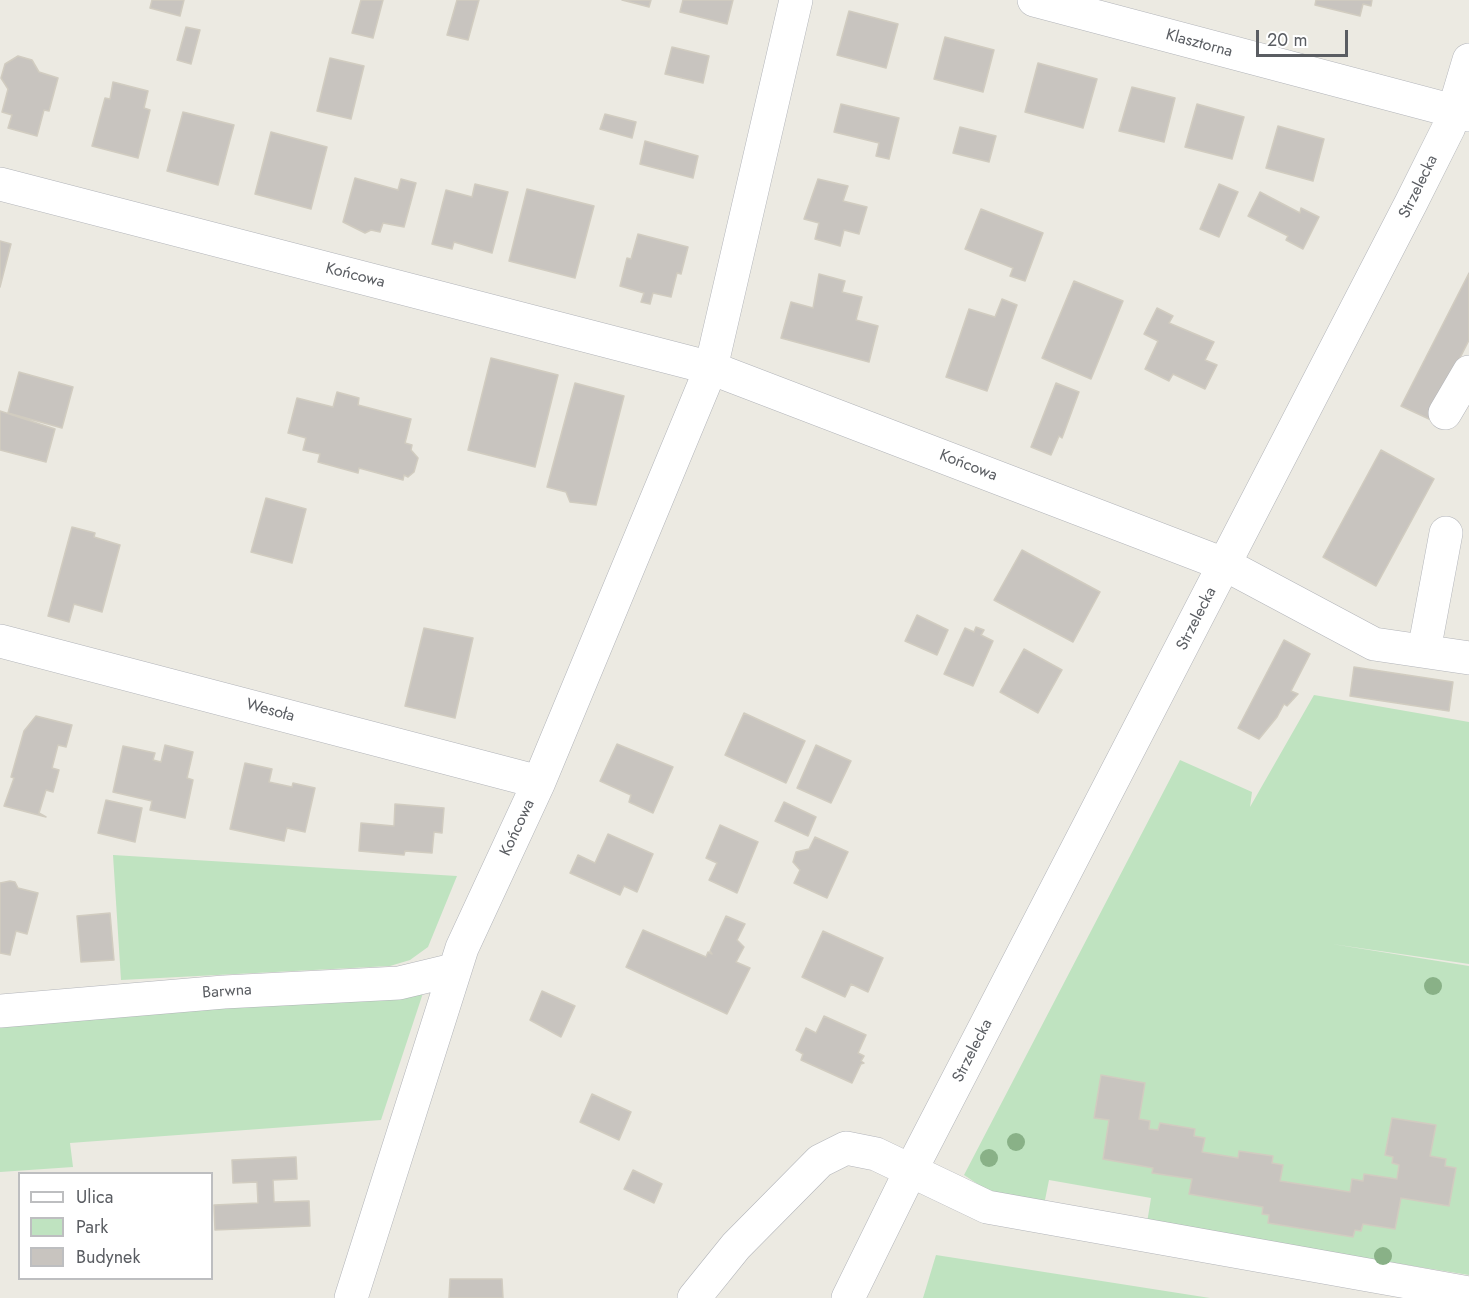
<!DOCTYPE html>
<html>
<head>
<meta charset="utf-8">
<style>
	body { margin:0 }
	#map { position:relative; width:1469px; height:1298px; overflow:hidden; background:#eceae2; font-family:Jost,sans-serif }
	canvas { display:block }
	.legend { position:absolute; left:18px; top:1172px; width:195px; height:108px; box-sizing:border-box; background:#fff; border:2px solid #bdbec0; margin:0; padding:8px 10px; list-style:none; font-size:18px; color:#5a5d62 }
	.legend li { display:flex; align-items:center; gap:12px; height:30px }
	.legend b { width:30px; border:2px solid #bdbec0 }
	.scale { position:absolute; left:1256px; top:30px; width:92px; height:27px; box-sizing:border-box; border:3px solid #5a5d62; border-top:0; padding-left:8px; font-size:18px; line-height:21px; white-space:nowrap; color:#5a5d62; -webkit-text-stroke:4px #fff; paint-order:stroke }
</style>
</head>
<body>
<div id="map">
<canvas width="1469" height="1298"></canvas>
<ul class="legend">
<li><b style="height:8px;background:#fff"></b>Ulica</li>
<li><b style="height:16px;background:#bfe3c0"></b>Park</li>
<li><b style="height:16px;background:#c8c4bf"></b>Budynek</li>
</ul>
<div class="scale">20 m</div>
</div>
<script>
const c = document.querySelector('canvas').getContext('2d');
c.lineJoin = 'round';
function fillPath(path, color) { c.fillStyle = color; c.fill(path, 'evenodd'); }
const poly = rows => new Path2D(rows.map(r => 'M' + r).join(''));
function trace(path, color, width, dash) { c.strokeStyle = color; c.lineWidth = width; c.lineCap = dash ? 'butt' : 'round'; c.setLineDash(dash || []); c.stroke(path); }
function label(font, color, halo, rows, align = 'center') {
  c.font = font + ' Jost,sans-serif'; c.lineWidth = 5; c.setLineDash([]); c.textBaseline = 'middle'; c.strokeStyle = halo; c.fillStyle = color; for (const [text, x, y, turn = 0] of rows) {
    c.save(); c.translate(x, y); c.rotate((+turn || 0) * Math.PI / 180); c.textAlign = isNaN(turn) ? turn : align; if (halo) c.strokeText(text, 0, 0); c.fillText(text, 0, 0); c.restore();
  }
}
fillPath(poly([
	[1314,695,1469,722,1469,964,1332,944,1469,966,1469,1275,1147,1223,1151,1198,1049,1180,1044,1205,991,1193,964,1175,1180,760,1252,792,1250,807],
	[113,855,457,876,428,947,410,960,390,966,121,980],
	[424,990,381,1120,70,1143,73,1167,0,1172,0,1025],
	[936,1255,1210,1298,923,1298]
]), '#bfe3c0');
const building = poly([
	[152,0,184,0,180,16,150,8,152,0],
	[361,0,383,0,373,38,352,33,361,0],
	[457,0,479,0,468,40,447,35,457,0],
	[622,0,651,0,649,7,622,0],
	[683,0,733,0,727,24,680,12,683,0],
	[1316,0,1372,0,1371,6,1363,4,1360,16,1315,5,1316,0],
	[849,11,898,24,886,68,837,55,849,11],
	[186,27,200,30,191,64,177,60,186,27],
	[945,37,994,50,983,92,934,79,945,37],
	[672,47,709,56,703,83,665,74,672,47],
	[18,56,32,60,39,72,58,78,49,111,44,110,37,136,8,128,12,115,2,112,8,89,1,78,5,64,18,56],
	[330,58,364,66,351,119,317,111,330,58],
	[1038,63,1097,79,1083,128,1025,112,1038,63],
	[113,82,148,91,144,108,150,110,138,158,92,146,105,98,110,99,113,82],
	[1132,87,1175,98,1164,142,1119,131,1132,87],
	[841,104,899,118,889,159,876,156,879,143,834,132,841,104],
	[1197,104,1244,117,1232,159,1185,147,1197,104],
	[183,112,234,125,218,185,167,171,183,112],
	[605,114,636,122,632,138,600,129,605,114],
	[1278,126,1324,139,1313,181,1266,168,1278,126],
	[960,127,996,136,989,162,953,153,960,127],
	[271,132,327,147,311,209,255,194,271,132],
	[645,141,698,156,693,178,640,164,645,141],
	[355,178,398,190,401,179,416,183,404,227,383,223,380,232,371,230,365,233,343,222,355,178],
	[818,179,848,186,843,201,867,207,859,234,844,230,840,246,815,239,819,223,804,219,818,179],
	[475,184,508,192,492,253,454,242,452,249,432,244,446,190,472,197,475,184],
	[1219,184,1238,192,1219,237,1200,229,1219,184],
	[527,189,594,206,575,278,509,261,527,189],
	[1260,192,1300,213,1301,208,1319,217,1303,249,1286,240,1288,236,1248,216,1260,192],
	[981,209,1043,233,1025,281,1010,276,1013,268,965,249,981,209],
	[638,234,688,247,681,274,677,273,671,297,653,293,650,304,641,302,644,293,620,286,627,258,631,259,638,234],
	[0,241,11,244,0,287,0,241],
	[1469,273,1469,340,1429,419,1401,406,1469,273],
	[819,274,845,281,842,292,862,297,856,320,878,326,869,362,781,338,791,302,813,308,819,274],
	[1074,281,1123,301,1091,379,1042,358,1074,281],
	[1002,299,1017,305,987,391,946,377,969,309,995,317,1002,299],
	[1157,308,1173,316,1169,323,1214,342,1205,360,1217,365,1205,389,1173,374,1169,381,1145,369,1158,341,1144,334,1157,308],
	[491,358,558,375,535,467,468,450,491,358],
	[19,372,73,387,62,428,8,413,19,372],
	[575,383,624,396,596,505,570,502,566,492,547,487,575,383],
	[1056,383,1079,392,1062,438,1059,436,1051,455,1031,447,1056,383],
	[337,392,359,398,358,405,411,419,405,443,412,445,411,450,418,458,414,472,408,477,404,475,403,480,359,468,358,473,318,462,320,454,303,450,306,438,288,433,297,398,333,407,337,392],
	[0,411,55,429,46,462,0,450,0,411],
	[1381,450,1434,479,1376,586,1323,557,1381,450],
	[266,498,306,509,292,563,251,552,266,498],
	[72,527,95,533,94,537,120,545,102,612,74,604,69,622,48,616,72,527],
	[1022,550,1100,592,1073,642,994,600,1022,550],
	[917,615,948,630,937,655,905,641,917,615],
	[976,627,984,630,981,635,993,641,973,686,944,674,965,628,974,632,976,627],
	[424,628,473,638,455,718,405,706,424,628],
	[1284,640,1310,654,1291,691,1298,694,1287,706,1284,704,1277,717,1259,739,1238,728,1284,640],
	[1024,649,1062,670,1038,713,1000,692,1024,649],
	[1354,667,1453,682,1449,711,1350,696,1354,667],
	[744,713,805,741,786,783,725,755,744,713],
	[36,716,72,725,66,747,58,745,52,768,59,770,53,792,46,790,39,813,46,817,4,806,14,778,11,777,24,731,36,716],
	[617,744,673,767,653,813,629,802,631,795,600,781,617,744],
	[165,745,193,752,187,778,193,780,185,818,150,810,152,801,113,792,123,746,155,753,153,760,161,762,165,745],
	[816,745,851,761,831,803,797,788,816,745],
	[245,763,272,769,269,782,292,787,293,783,315,788,305,832,287,828,284,841,230,829,245,763],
	[106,800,142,808,135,842,98,833,106,800],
	[784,802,816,817,808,836,775,821,784,802],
	[395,804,444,808,442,833,434,832,432,853,405,851,404,855,359,851,361,823,394,826,395,804],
	[720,825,758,842,737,893,709,880,717,863,706,858,720,825],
	[608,834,653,854,637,892,624,886,620,895,570,873,578,855,595,863,608,834],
	[815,837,848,852,827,898,794,883,800,870,793,862,796,852,809,849,815,837],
	[10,881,15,882,18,888,38,893,27,934,16,931,10,955,0,953,0,883,10,881],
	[110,913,114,960,81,962,77,916,110,913],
	[726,916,745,924,737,940,744,947,736,962,750,968,727,1014,626,967,643,930,706,957,708,952,712,954,710,951,726,916],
	[823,931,883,958,868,992,851,984,845,997,802,977,823,931],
	[542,991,575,1006,561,1037,530,1020,542,991],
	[824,1016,866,1035,858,1053,864,1056,861,1061,864,1063,861,1064,852,1083,801,1060,803,1054,796,1050,806,1028,816,1033,824,1016],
	[1101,1075,1145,1083,1139,1119,1150,1121,1149,1129,1158,1130,1160,1123,1195,1129,1194,1136,1205,1138,1202,1152,1238,1158,1239,1151,1273,1156,1272,1163,1283,1165,1280,1181,1350,1192,1352,1179,1363,1181,1364,1174,1397,1179,1399,1165,1392,1163,1393,1157,1385,1155,1392,1118,1436,1125,1430,1156,1446,1159,1445,1166,1456,1168,1449,1206,1401,1198,1395,1229,1363,1224,1361,1231,1355,1230,1353,1237,1268,1223,1269,1215,1262,1214,1263,1207,1189,1194,1192,1179,1152,1173,1153,1168,1103,1159,1109,1120,1094,1118,1101,1075],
	[592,1094,631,1112,619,1140,580,1122,592,1094],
	[296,1157,297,1179,273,1180,274,1202,309,1201,310,1226,215,1230,214,1205,258,1203,257,1182,233,1183,232,1160,296,1157],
	[633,1170,662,1184,654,1203,624,1189,633,1170],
	[450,1279,502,1279,503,1298,449,1298,450,1279]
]);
fillPath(building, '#c8c4bf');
trace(building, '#d1ccc0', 1.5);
const minor = poly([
	[1034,0,1469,115],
	[0,184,711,368,1226,565,1374,644,1469,658],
	[1445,413,1469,372],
	[0,641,539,782],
	[1424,651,1446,533],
	[0,1011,224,992,399,983,453,970],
	[351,1298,462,948,539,782,711,368,796,0],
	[694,1298,736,1246,820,1161,846,1148,876,1154,987,1207,1469,1293],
	[848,1298,910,1172,1411,203,1449,127,1469,60]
]);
trace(minor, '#b2b4b9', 34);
trace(minor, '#fff', 33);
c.fillStyle = '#89b187';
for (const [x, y] of [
	[1433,986],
	[1016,1142],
	[989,1158],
	[1383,1256]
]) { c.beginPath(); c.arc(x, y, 9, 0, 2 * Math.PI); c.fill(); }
label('16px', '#5a5d62', '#fff', [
	["Klasztorna",1199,44,15],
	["Strzelecka",1419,187,-64],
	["Końcowa",355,276,14],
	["Końcowa",968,466,21],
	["Strzelecka",1197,619,-63],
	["Wesoła",270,711,15],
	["Końcowa",518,828,-65],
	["Barwna",227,992,-4],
	["Strzelecka",973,1051,-63]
]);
</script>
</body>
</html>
